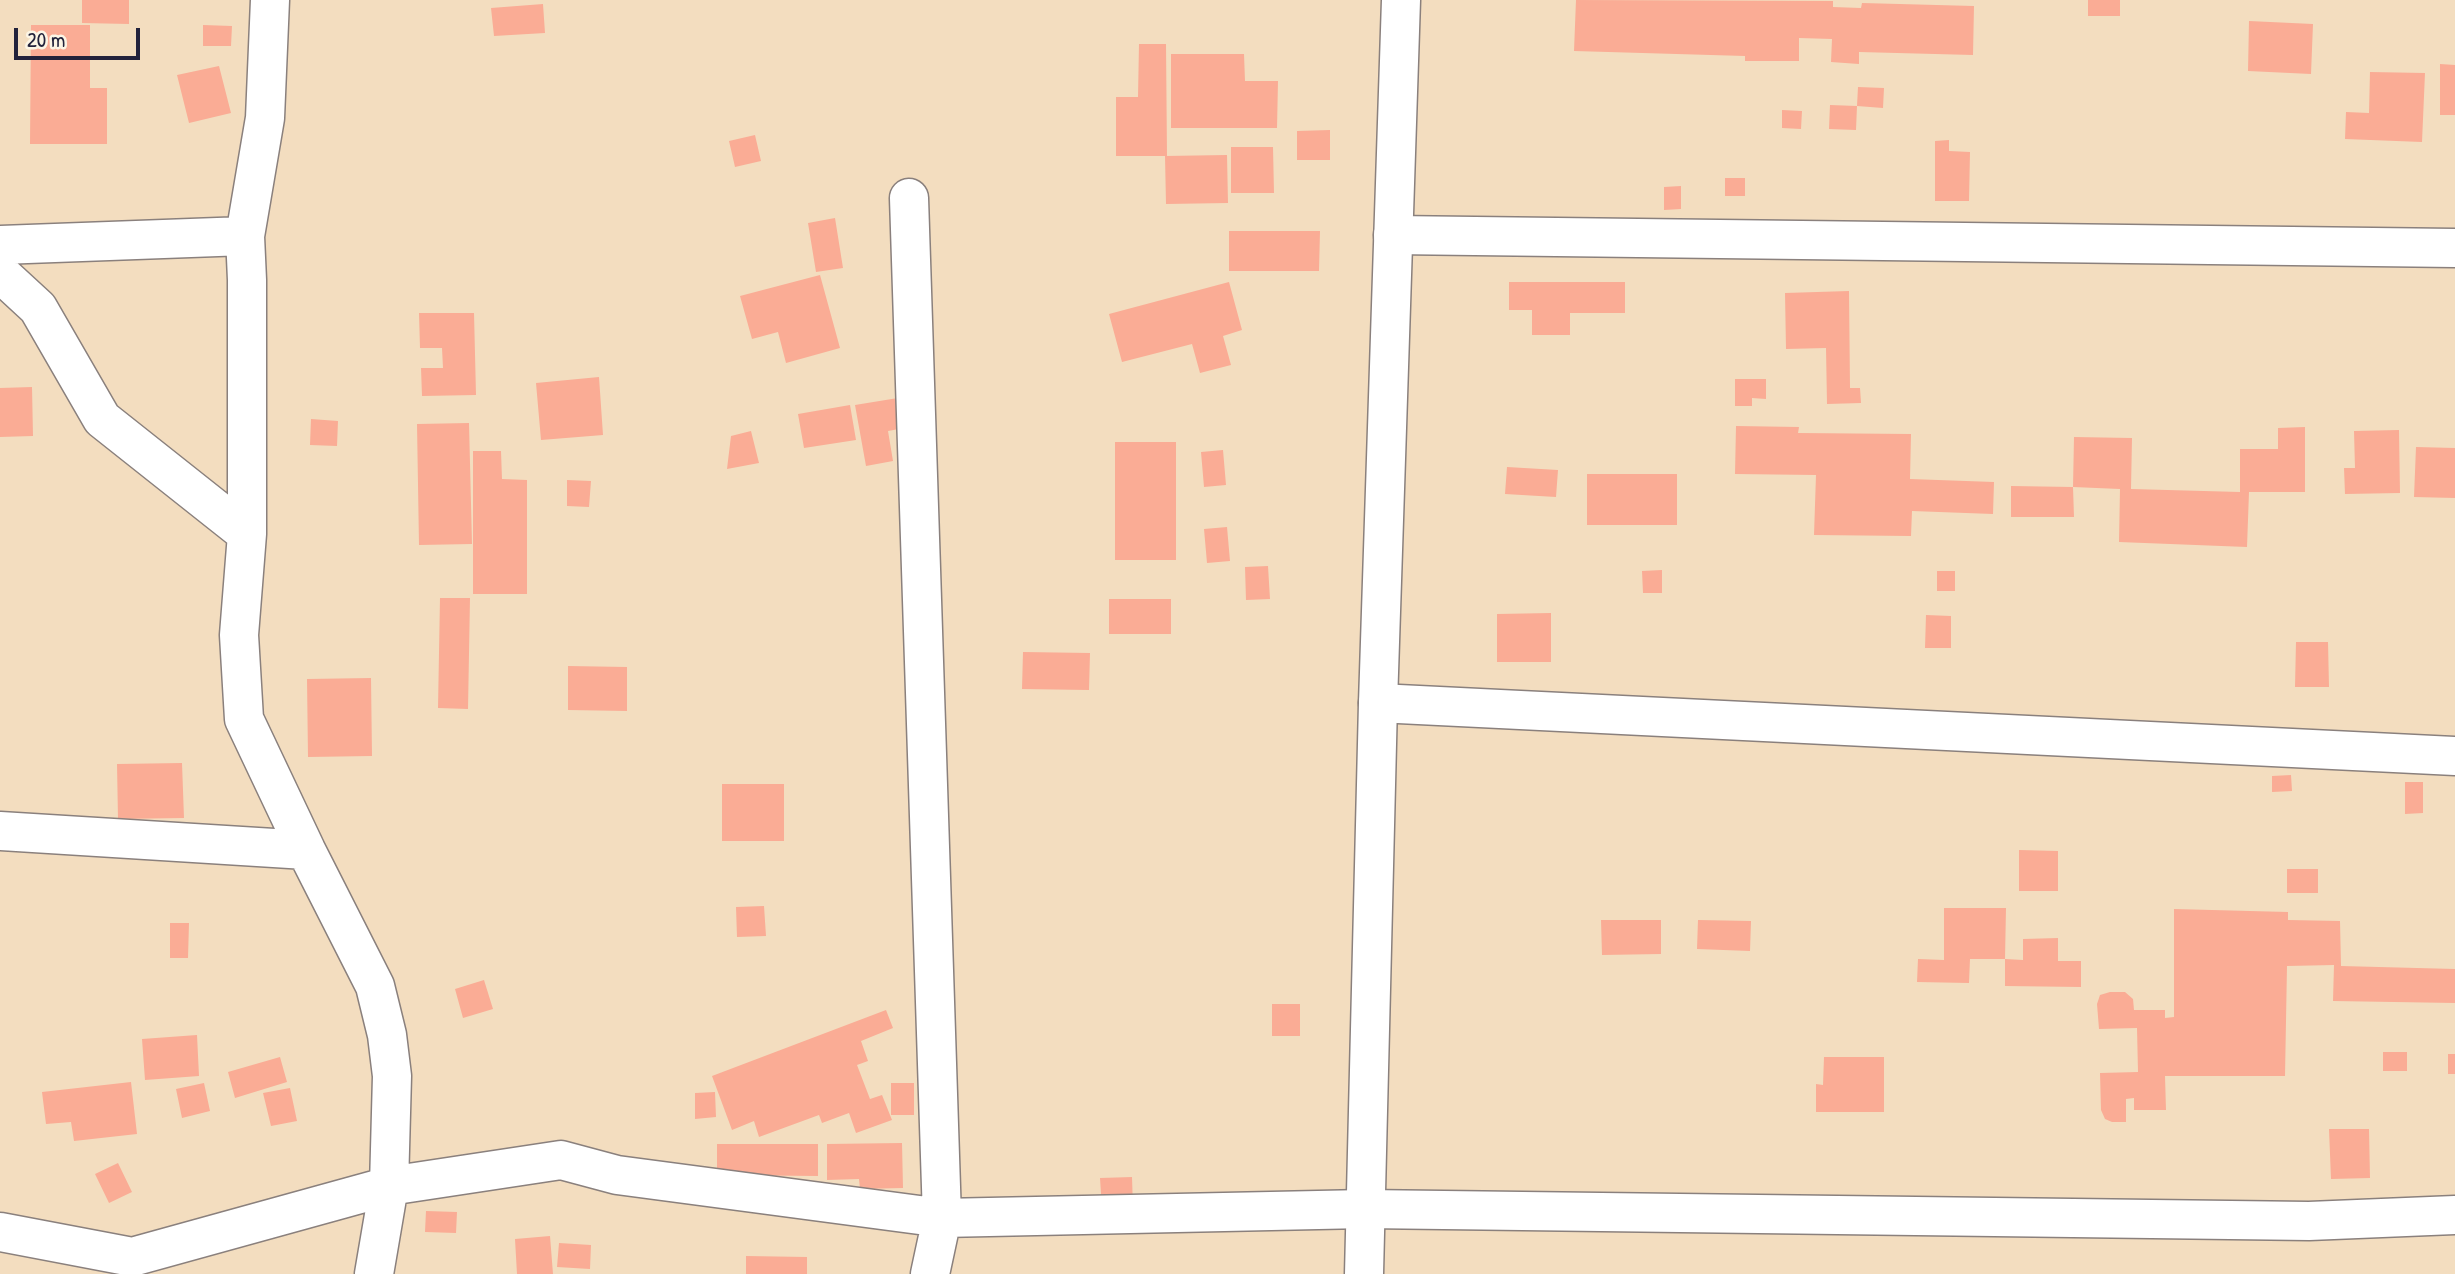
<!DOCTYPE html>
<html>
<head>
<meta charset="utf-8">
<style>
	body { margin:0 }
	#map { position:relative; width:2455px; height:1274px; overflow:hidden; background:#f3ddbf; font-family:"Patrick Hand",sans-serif }
	canvas { display:block }
	.scale { position:absolute; left:14px; top:28px; width:126px; height:32px; box-sizing:border-box; border:4px solid #22223b; border-top:0; padding-left:9px; font-size:21px; line-height:24px; white-space:nowrap; color:#22223b; -webkit-text-stroke:5px #fcf5e5; paint-order:stroke }
</style>
</head>
<body>
<div id="map">
<canvas width="2455" height="1274"></canvas>
<div class="scale">20 m</div>
</div>
<script>
const c = document.querySelector('canvas').getContext('2d');
c.lineJoin = 'round';
function fillPath(path, color) { c.fillStyle = color; c.fill(path, 'evenodd'); }
const poly = rows => new Path2D(rows.map(r => 'M' + r).join(''));
function trace(path, color, width, dash) { c.strokeStyle = color; c.lineWidth = width; c.lineCap = dash ? 'butt' : 'round'; c.setLineDash(dash || []); c.stroke(path); }
fillPath(poly([
	[82,0,129,0,129,24,82,23],
	[1576,0,1833,1,1833,7,1861,8,1862,3,1974,6,1973,55,1859,52,1859,64,1831,62,1832,39,1799,38,1799,61,1745,61,1745,56,1574,51],
	[2088,0,2120,0,2120,16,2088,16],
	[543,4,545,33,494,36,491,8],
	[2249,21,2313,24,2311,74,2248,71],
	[31,25,90,25,90,88,107,88,107,144,30,144],
	[203,25,232,26,231,46,203,46],
	[1139,44,1166,44,1167,156,1116,156,1116,97,1138,97],
	[1171,54,1244,54,1245,81,1278,81,1277,128,1171,128],
	[2440,64,2455,65,2455,115,2440,115],
	[219,66,231,113,189,123,177,75],
	[2370,72,2425,73,2422,142,2345,139,2346,112,2369,113],
	[1858,87,1884,88,1883,108,1857,106],
	[1830,105,1857,106,1856,130,1829,129],
	[1782,110,1802,111,1801,129,1782,128],
	[1330,130,1330,160,1297,160,1297,131],
	[755,135,761,161,735,167,729,141],
	[1949,140,1949,151,1970,152,1969,201,1935,201,1935,141],
	[1231,147,1273,147,1274,193,1231,193],
	[1227,155,1228,203,1166,204,1165,156],
	[1725,178,1745,178,1745,196,1725,196],
	[1681,186,1681,209,1664,210,1664,187],
	[835,218,843,268,816,272,808,223],
	[1229,231,1320,231,1319,271,1229,271],
	[820,275,840,348,786,363,778,332,752,339,740,296],
	[1229,282,1242,330,1223,336,1231,365,1200,373,1192,344,1122,362,1109,314],
	[1509,282,1625,282,1625,313,1570,313,1570,335,1532,335,1532,310,1509,310],
	[1849,291,1850,388,1860,388,1861,403,1827,404,1826,348,1786,349,1785,293],
	[419,313,474,313,476,395,422,396,421,368,443,368,442,348,420,348],
	[599,377,603,435,541,440,536,383],
	[1735,379,1766,379,1766,399,1752,398,1752,406,1735,406],
	[32,387,33,436,0,437,0,388],
	[904,397,910,427,888,431,893,461,866,466,855,405],
	[850,405,856,440,804,448,798,414],
	[311,419,338,421,337,446,310,445],
	[469,423,472,544,419,545,417,424],
	[1736,426,1799,427,1798,433,1911,434,1910,479,1994,482,1993,514,1912,511,1911,536,1814,535,1816,475,1735,474],
	[2305,427,2305,492,2249,492,2247,547,2119,542,2120,489,2073,487,2074,437,2132,438,2131,489,2240,492,2240,449,2278,449,2278,428],
	[2399,430,2400,493,2345,494,2344,468,2355,468,2354,431],
	[751,431,759,463,727,469,731,436],
	[1115,442,1176,442,1176,560,1115,560],
	[2416,447,2455,448,2455,498,2414,497],
	[1223,450,1226,485,1204,487,1201,452],
	[473,451,501,451,502,479,527,480,527,594,473,594],
	[1507,467,1558,470,1556,497,1505,494],
	[1587,474,1677,474,1677,525,1587,525],
	[567,480,591,481,589,507,567,506],
	[2011,486,2073,487,2074,517,2011,517],
	[1227,527,1230,561,1207,563,1204,529],
	[1268,566,1270,599,1246,600,1245,567],
	[1662,570,1662,593,1643,593,1642,571],
	[1937,571,1955,571,1955,591,1937,591],
	[440,598,470,598,468,709,438,708],
	[1109,599,1171,599,1171,634,1109,634],
	[1551,613,1551,662,1497,662,1497,614],
	[1926,615,1951,616,1951,648,1925,648],
	[2296,642,2328,642,2329,687,2295,687],
	[1023,652,1090,653,1089,690,1022,689],
	[568,666,627,667,627,711,568,710],
	[371,678,372,756,308,757,307,679],
	[182,763,184,818,118,819,117,764],
	[2291,775,2292,791,2272,792,2272,776],
	[2405,782,2423,782,2423,813,2405,814],
	[722,784,784,784,784,841,722,841],
	[2019,850,2058,851,2058,891,2019,891],
	[2287,869,2318,869,2318,893,2287,893],
	[764,906,766,936,737,937,736,907],
	[1944,908,2006,908,2005,959,1970,959,1969,983,1917,982,1918,959,1944,960],
	[2174,909,2288,912,2288,920,2340,921,2341,966,2455,969,2455,1003,2333,1001,2334,965,2287,966,2285,1076,2165,1076,2166,1110,2134,1110,2134,1098,2126,1099,2126,1122,2112,1122,2105,1119,2101,1110,2100,1073,2138,1072,2137,1028,2099,1029,2097,1004,2100,995,2110,992,2125,992,2133,999,2134,1010,2165,1010,2165,1018,2174,1017],
	[1601,920,1661,920,1661,954,1602,955],
	[1698,920,1751,921,1750,951,1697,949],
	[170,923,189,923,188,958,170,958],
	[2058,938,2058,961,2081,961,2081,987,2005,986,2005,959,2023,960,2023,939],
	[484,980,493,1009,463,1018,455,989],
	[1272,1004,1300,1004,1300,1036,1272,1036],
	[886,1010,893,1028,861,1041,868,1061,857,1065,870,1099,882,1095,892,1120,856,1133,849,1113,822,1123,819,1115,759,1137,754,1121,732,1130,712,1076],
	[197,1035,199,1076,145,1080,142,1039],
	[2383,1052,2407,1052,2407,1071,2383,1071],
	[2448,1054,2455,1054,2455,1074,2448,1074],
	[280,1057,287,1082,235,1098,228,1072],
	[1824,1057,1884,1057,1884,1112,1816,1112,1816,1084,1823,1085],
	[131,1082,137,1134,74,1141,71,1122,46,1124,42,1092],
	[204,1083,210,1111,182,1118,176,1089],
	[891,1083,914,1083,914,1115,891,1115],
	[290,1088,297,1121,271,1126,263,1093],
	[715,1092,716,1117,695,1119,695,1093],
	[2329,1129,2369,1129,2370,1178,2331,1179],
	[902,1143,903,1188,860,1189,859,1179,827,1180,827,1144],
	[717,1144,818,1144,818,1176,717,1175],
	[118,1163,132,1192,109,1203,95,1174],
	[1132,1177,1133,1208,1102,1209,1100,1178],
	[426,1211,457,1212,456,1233,425,1232],
	[550,1236,553,1274,517,1274,515,1239],
	[559,1243,591,1245,590,1269,557,1267],
	[746,1256,807,1257,807,1274,746,1274]
]), '#faac95');
const minor = poly([
	[909,198,942,1218,930,1274],
	[1393,235,2455,248],
	[0,245,245,236],
	[0,273,38,308,102,419,247,534,239,635,244,719,306,850,375,986,387,1035,392,1076,389,1186,374,1274],
	[247,534,247,280,245,236,265,118,270,0],
	[1378,703,2455,756],
	[0,831,306,850],
	[0,1232,132,1257,389,1186,561,1160,617,1175,942,1218,1365,1209,2309,1221,2455,1215]
]);
const tertiary = poly([
	[1364,1274,1378,703,1401,0]
]);
trace(minor, '#8a807d', 41);
trace(tertiary, '#8a807d', 41);
trace(minor, '#fff', 38);
trace(tertiary, '#fff', 38);
</script>
</body>
</html>
